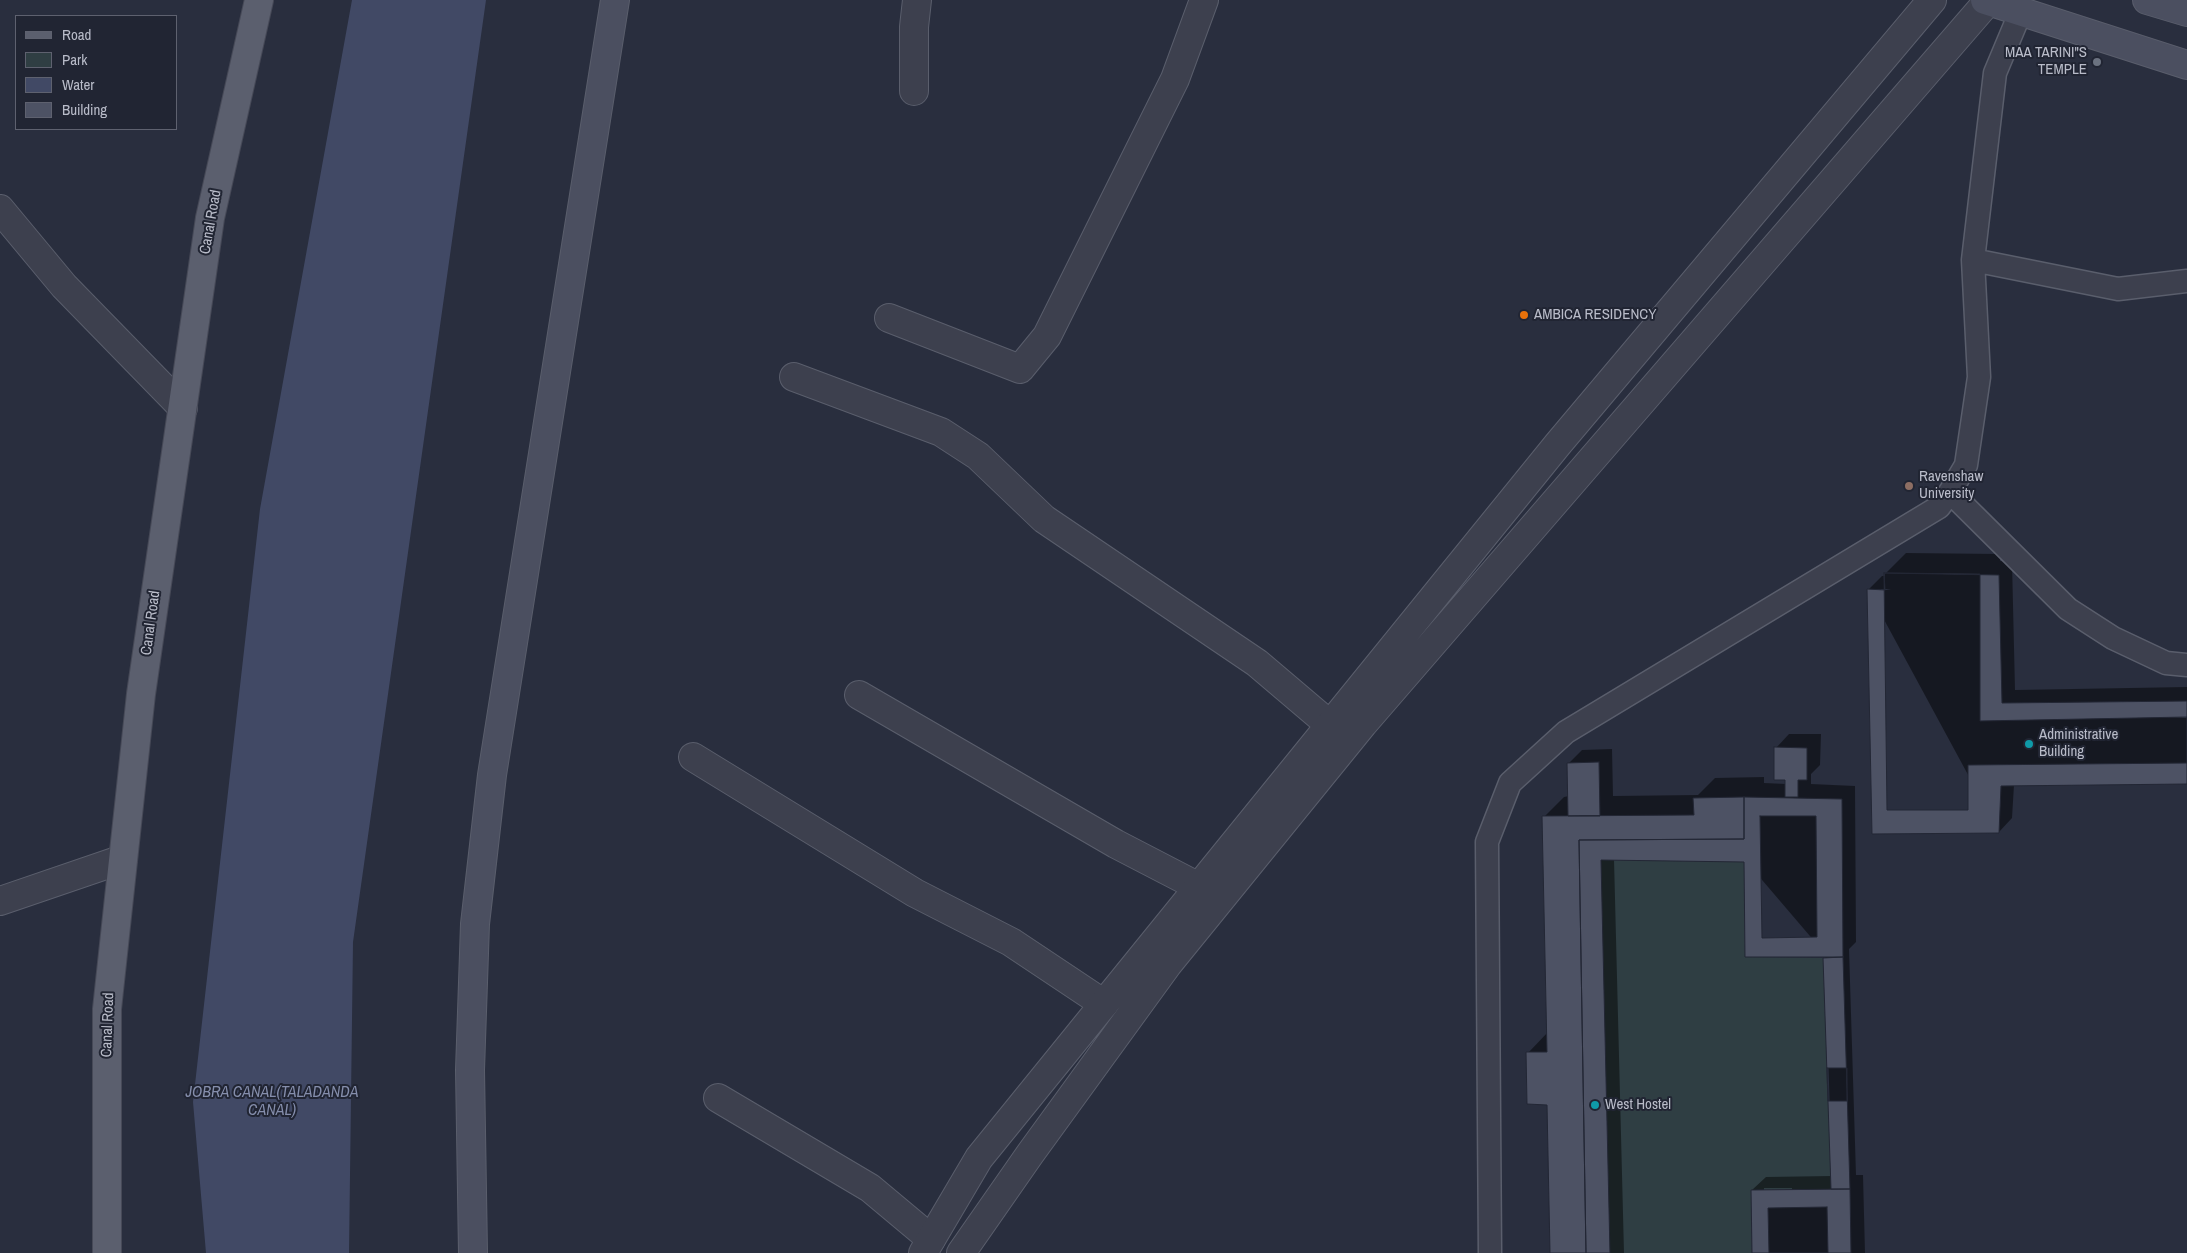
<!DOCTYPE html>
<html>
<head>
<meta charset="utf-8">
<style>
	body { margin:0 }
	#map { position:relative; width:2187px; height:1253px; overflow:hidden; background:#292e3e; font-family:"Archivo Narrow",sans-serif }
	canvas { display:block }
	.legend { position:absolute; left:15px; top:15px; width:162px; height:115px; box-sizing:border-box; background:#212533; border:1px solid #5e616f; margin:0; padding:6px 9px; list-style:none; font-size:15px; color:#b9bcc9 }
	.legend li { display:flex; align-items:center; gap:10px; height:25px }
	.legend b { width:25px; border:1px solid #5e616f }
</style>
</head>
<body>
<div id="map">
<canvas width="2187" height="1253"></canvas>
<ul class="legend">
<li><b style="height:6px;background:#5b5f6e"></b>Road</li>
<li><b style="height:14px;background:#2f3e43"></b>Park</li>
<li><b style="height:14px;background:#414965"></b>Water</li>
<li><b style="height:14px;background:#4d5264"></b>Building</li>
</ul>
</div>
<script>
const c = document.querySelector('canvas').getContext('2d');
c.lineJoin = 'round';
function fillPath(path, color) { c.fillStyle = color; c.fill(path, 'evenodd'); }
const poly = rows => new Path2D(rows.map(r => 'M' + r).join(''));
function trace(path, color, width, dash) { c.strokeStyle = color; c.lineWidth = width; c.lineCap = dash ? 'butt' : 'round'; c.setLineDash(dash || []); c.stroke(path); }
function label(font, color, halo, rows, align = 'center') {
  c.font = font + ' "Archivo Narrow",sans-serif'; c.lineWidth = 4; c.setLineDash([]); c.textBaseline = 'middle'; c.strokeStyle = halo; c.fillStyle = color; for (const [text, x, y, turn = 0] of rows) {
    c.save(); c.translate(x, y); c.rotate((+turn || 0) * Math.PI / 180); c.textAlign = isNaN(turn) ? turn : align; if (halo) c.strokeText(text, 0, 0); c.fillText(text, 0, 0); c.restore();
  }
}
fillPath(poly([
	[1601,860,1744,862,1745,957,1823,958,1831,1189,1751,1190,1752,1253,1610,1253]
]), '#2f3e43');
fillPath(poly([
	[352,0,486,0,353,942,349,1253,206,1253,193,1102,260,509]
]), '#414965');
fillPath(poly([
	[1906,553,2000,554,2000,561,2012,562,2015,690,2187,687,2187,783,2014,785,2012,818,1999,832,1868,590,1882,576,1885,576,1885,574],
	[1881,589,1891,589,1881,591],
	[1789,734,1821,734,1820,765,1811,774,1811,784,1855,786,1856,942,1849,949,1856,1175,1863,1175,1865,1253,1753,1253,1752,1190,1766,1177,1832,1176,1825,958,1827,956,1745,860,1614,859,1624,1253,1551,1253,1548,1104,1528,1053,1548,1032,1544,817,1564,797,1569,796,1569,763,1582,750,1612,749,1613,796,1698,795,1715,778,1764,777,1764,783,1786,784,1776,748],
	[1764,1188,1792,1188,1792,1191,1764,1191]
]), '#0007');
const building = poly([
	[1884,573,1999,575,2002,703,2187,701,2187,784,2001,786,1999,833,1872,834,1867,589,1885,590,1884,573],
	[1884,573,1980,574,1980,721,2187,717,2187,763,1968,765,1968,810,1887,810,1884,573],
	[1774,747,1807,748,1807,780,1798,780,1798,797,1785,797,1785,780,1774,780,1774,747],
	[1599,762,1600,816,1568,816,1567,763,1599,762],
	[1744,797,1744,839,1579,840,1586,1253,1550,1253,1547,1105,1527,1104,1526,1052,1547,1052,1542,816,1694,815,1693,798,1744,797],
	[1744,797,1842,799,1843,957,1745,957,1744,862,1601,860,1610,1253,1586,1253,1579,840,1744,839,1744,797],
	[1760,816,1816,816,1817,937,1762,938,1760,816],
	[1843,957,1850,1189,1831,1189,1823,958,1843,957],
	[1827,1068,1847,1068,1847,1101,1828,1101,1827,1068],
	[1850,1189,1851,1253,1752,1253,1751,1190,1850,1189],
	[1827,1207,1828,1253,1769,1253,1768,1208,1827,1207]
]);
fillPath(building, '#4d5264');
trace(building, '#232735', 1);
const service = poly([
	[1973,260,2118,289,2187,281],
	[1950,492,2068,609,2113,638,2166,663,2187,665],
	[1490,1253,1487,842,1510,783,1566,732,1939,507,1950,492,1966,465,1979,377,1973,260,1995,73,2021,11]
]);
const minor = poly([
	[914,91,914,27,917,0],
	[0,209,64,286,183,408],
	[889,318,1020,369,1047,336,1175,79,1204,0],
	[794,377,941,432,978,456,1044,519,1257,663,1330,725],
	[859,695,1116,844,1199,887],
	[693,757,915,893,1011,942,1104,1004],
	[0,901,123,859],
	[718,1098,870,1188,931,1239]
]);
const tertiary = poly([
	[923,1253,979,1158,1558,444,1932,0],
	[961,1253,1030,1154,1168,964,1363,724,1989,0]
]);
const secondary = poly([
	[1985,0,2187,65],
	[2147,0,2187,12],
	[473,1253,470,1070,475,924,492,775,615,0]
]);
const primary = poly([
	[107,1253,107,1009,141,694,210,218,259,0]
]);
trace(service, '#5a5e6c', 25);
trace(minor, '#5a5e6c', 30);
trace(tertiary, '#5a5e6c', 30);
trace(secondary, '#5a5e6c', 30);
trace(primary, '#464957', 30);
trace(service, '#3d404e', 22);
trace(minor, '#3d404e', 28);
trace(tertiary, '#3d404e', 28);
trace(secondary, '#4b4f60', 28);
trace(primary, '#5b5f6e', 28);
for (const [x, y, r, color] of [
	[2097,62,5,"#6b7280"],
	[1524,315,5,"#e8710a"],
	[1909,486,5,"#8d6e63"],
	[2029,744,5,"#0f9aa8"],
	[1595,1105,5,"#0f9aa8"]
]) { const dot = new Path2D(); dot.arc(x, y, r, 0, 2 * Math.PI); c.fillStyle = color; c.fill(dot); trace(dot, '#212533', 2); }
label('15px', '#b9bcc9', '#212533', [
	["MAA TARINI\"S",2087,53,"right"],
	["TEMPLE",2087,70,"right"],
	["AMBICA RESIDENCY",1534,315],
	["Ravenshaw",1919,477],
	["University",1919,494],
	["Administrative",2039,735],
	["Building",2039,752],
	["West Hostel",1605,1105]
], 'left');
label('15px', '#b9bcc9', '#212533', [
	["Canal Road",211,222,-80],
	["Canal Road",151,623,-82],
	["Canal Road",108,1025,-88]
]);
label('italic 16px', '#858eac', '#212533', [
	["JOBRA CANAL(TALADANDA",272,1093],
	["CANAL)",272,1111]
]);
</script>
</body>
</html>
